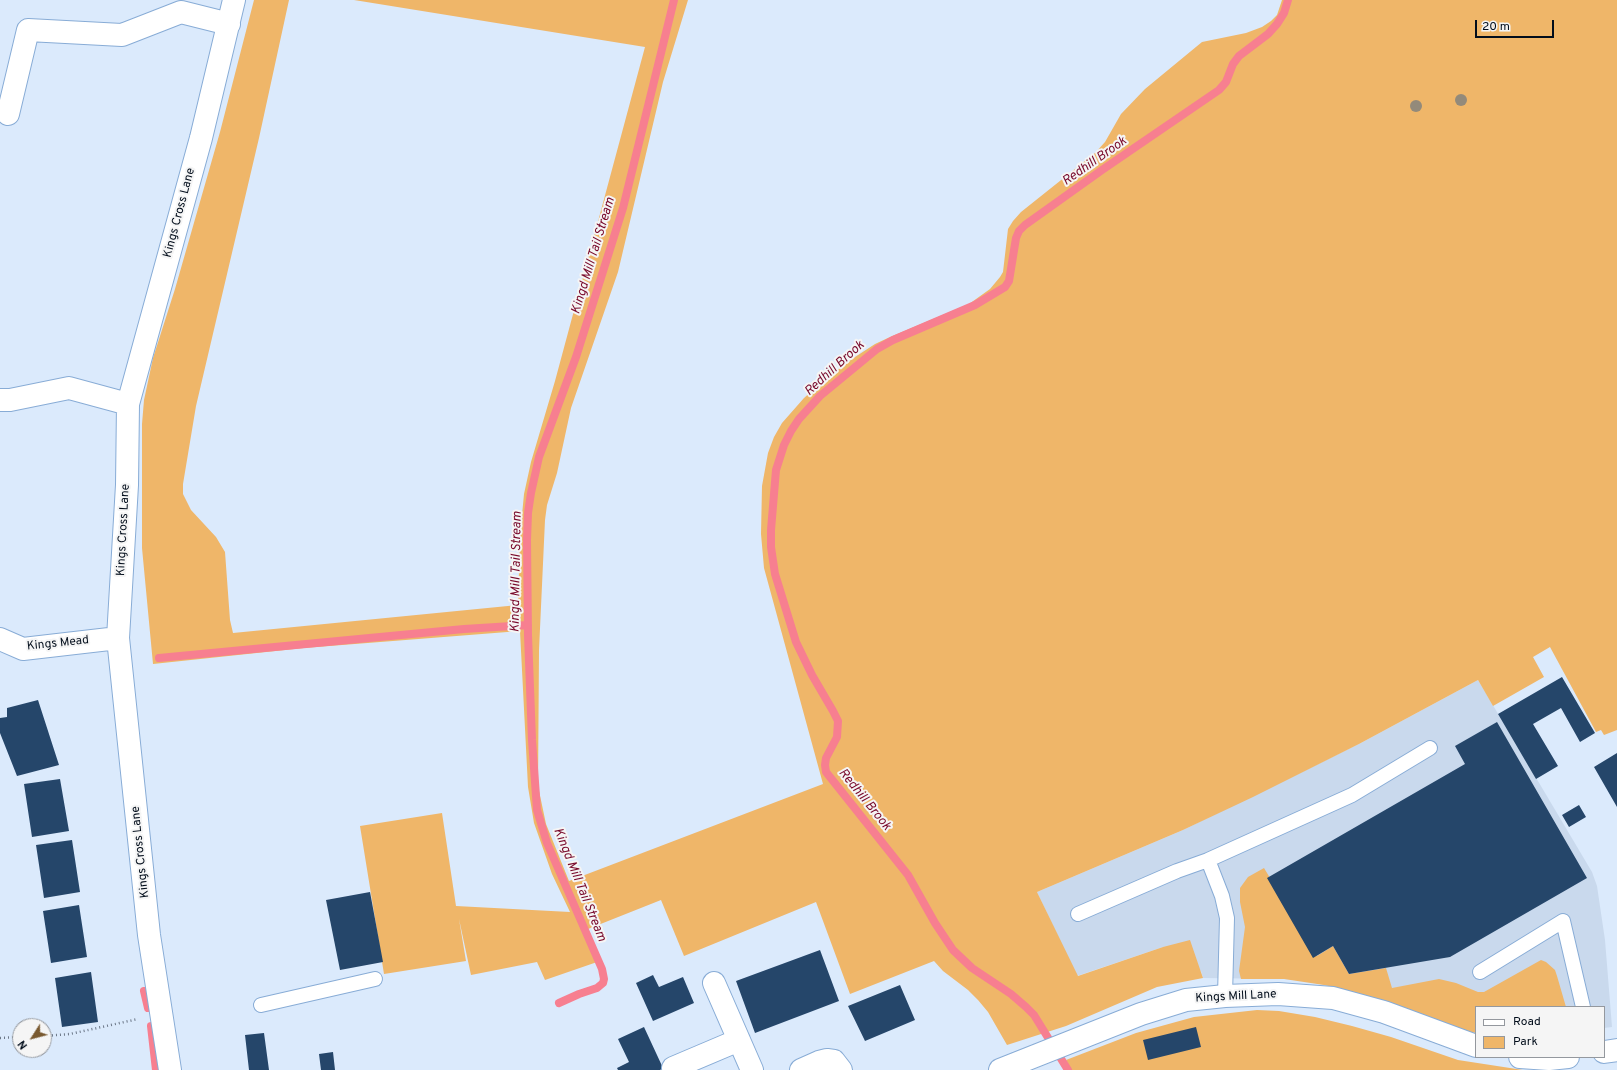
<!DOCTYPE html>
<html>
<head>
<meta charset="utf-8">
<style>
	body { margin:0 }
	#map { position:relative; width:1617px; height:1070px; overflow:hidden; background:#dbeafc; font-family:Overpass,sans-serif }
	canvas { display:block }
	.legend { position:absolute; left:1475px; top:1006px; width:130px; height:52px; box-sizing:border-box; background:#f5f5f5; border:1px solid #94989e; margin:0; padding:5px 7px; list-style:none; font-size:12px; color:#020d1b }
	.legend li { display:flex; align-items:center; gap:8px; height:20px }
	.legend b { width:20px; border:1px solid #94989e }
	.north { position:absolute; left:12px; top:1018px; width:40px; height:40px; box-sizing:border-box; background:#f5f5f5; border:1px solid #94989e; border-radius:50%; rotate:234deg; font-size:11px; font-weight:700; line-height:16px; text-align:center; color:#020d1b }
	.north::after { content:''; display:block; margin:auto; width:14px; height:18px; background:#79592f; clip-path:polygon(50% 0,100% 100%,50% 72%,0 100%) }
	.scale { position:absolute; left:1475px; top:20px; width:79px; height:18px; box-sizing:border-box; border:2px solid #020d1b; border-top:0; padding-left:5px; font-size:12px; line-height:14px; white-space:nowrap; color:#020d1b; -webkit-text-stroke:3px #f5f5f5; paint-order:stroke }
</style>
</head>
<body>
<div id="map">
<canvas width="1617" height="1070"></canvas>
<ul class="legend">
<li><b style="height:5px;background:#fff"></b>Road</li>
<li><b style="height:11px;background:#efb669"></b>Park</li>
</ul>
<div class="north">N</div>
<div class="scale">20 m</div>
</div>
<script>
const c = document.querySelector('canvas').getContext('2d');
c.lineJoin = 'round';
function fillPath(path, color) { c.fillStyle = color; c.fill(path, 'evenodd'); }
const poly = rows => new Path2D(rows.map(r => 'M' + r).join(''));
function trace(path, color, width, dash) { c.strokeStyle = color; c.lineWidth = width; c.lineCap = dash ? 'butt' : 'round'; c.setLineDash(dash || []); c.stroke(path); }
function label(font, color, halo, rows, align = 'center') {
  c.font = font + ' Overpass,sans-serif'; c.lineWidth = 4; c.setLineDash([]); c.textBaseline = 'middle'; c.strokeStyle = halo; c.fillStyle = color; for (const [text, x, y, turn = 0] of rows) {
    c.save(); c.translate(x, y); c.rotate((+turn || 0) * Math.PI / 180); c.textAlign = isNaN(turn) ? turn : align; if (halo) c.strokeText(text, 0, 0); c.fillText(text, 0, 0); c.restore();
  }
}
fillPath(poly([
	[1478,680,1592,872,1597,886,1605,940,1612,1027,1604,1028,1604,1007,1476,1007,1343,989,1301,980,1284,979,1203,978,1201,971,1163,947,1077,976,1037,892,1183,830,1359,744]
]), '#c9d9ed');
fillPath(poly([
	[254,0,289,0,259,138,196,406,183,484,183,494,191,510,216,537,225,552,230,620,233,633,518,605,520,536,524,494,531,462,555,381,645,47,354,0,688,0,663,82,618,272,571,408,557,473,547,505,545,520,539,650,538,786,546,824,569,881,823,784,764,568,761,534,762,486,768,453,774,437,782,423,804,398,825,379,855,357,875,344,890,337,969,304,990,289,1000,277,1003,272,1008,229,1013,221,1021,212,1095,153,1105,142,1121,114,1145,89,1202,42,1246,33,1262,27,1271,21,1277,15,1282,0,1617,0,1617,730,1604,735,1601,730,1596,732,1550,647,1533,657,1544,677,1493,706,1478,680,1359,744,1253,797,1183,830,1037,892,1078,976,1163,947,1190,940,1203,978,1157,987,1066,1026,1007,1045,988,1012,978,1000,968,990,943,971,934,961,850,994,816,902,684,956,661,900,588,929,600,961,545,980,537,962,471,975,459,919,466,961,384,974,360,826,442,813,456,906,570,912,552,874,534,823,528,787,520,631,304,648,153,664,142,548,142,424,144,400,153,358,175,289,220,132],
	[1264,868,1317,956,1333,946,1349,974,1386,968,1392,988,1439,979,1456,983,1478,992,1484,992,1541,960,1546,962,1555,970,1557,976,1566,1007,1476,1007,1476,1033,1458,1030,1343,989,1324,985,1284,979,1241,979,1239,971,1245,927,1240,902,1240,888,1248,877],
	[1257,1010,1279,1011,1315,1017,1352,1026,1391,1037,1458,1060,1523,1070,1063,1070,1069,1066,1066,1060,1136,1033,1194,1017]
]), '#efb669');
trace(poly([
	[159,658,464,629,528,625],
	[144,991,148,1008],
	[559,1003,579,994,597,988,603,983,604,979,602,969,547,843,537,810,532,740,528,635,527,540,528,513,531,493,539,457,576,357,623,208,674,0],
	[151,1026,156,1070],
	[1068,1070,1034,1015,1026,1007,1011,994,972,968,953,950,935,923,908,875,826,772,825,765,826,758,837,737,838,721,833,711,812,675,796,642,775,574,771,547,771,530,776,470,784,445,791,431,799,419,820,396,877,349,893,340,975,305,1005,287,1009,281,1016,238,1019,231,1025,225,1102,170,1219,90,1226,82,1233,64,1239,56,1268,34,1277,24,1284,13,1288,0]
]), '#f77f90', 8);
fillPath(poly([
	[1562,677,1595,733,1580,742,1561,708,1533,724,1558,766,1536,779,1498,714],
	[38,700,59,765,17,776,0,733,0,718,7,717,7,708],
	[1497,722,1587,878,1450,957,1349,974,1333,946,1313,958,1267,878,1465,764,1455,746],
	[1617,753,1617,807,1594,767],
	[60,779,69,831,32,837,24,784],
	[1579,805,1586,817,1569,827,1562,815],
	[72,840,80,892,44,898,36,845],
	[370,892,383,962,340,970,326,900],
	[79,905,87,957,51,963,43,911],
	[820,950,839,1001,755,1033,736,981],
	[91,972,98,1022,62,1027,55,978],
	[653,975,659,987,683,977,694,1003,653,1021,636,983],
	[900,985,915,1020,865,1041,848,1006],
	[644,1027,663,1068,660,1070,618,1070,617,1068,629,1062,618,1039],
	[1196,1027,1201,1047,1148,1060,1143,1040],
	[264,1033,269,1070,249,1070,245,1035],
	[333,1052,335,1070,321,1070,319,1054]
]), '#25466a');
const service = poly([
	[1208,860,1222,896,1227,918,1225,996],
	[1078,914,1177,871,1208,860,1352,795,1430,748],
	[1480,972,1563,921,1583,1007],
	[261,1005,375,979]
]);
const minor = poly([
	[8,114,28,30,122,35,181,12,229,24],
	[0,400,10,400,69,388,128,404],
	[0,639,23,649,118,638],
	[714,983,752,1070],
	[1604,1052,1617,1050],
	[1520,1057,1549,1059,1568,1057],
	[673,1068,739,1040],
	[170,1070,149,935,118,638,127,485,128,404,201,138,234,0],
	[801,1070,819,1062,827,1060,834,1061,841,1070],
	[1000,1070,1141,1014,1186,1000,1225,996,1278,994,1333,998,1384,1012,1476,1046]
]);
trace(service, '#88acd6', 16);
trace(minor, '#88acd6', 24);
trace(poly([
	[44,1036,70,1034,138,1019],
	[0,1038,20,1037]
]), '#6b7787', 2.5, [1, 3]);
trace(service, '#fff', 14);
trace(minor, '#fff', 22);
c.fillStyle = '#938a7a';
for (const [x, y] of [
	[1461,100],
	[1416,106]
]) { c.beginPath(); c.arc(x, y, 6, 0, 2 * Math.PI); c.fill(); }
label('12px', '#020d1b', '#f5f5f5', [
	["Kings Cross Lane",180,213,-75],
	["Kings Cross Lane",124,530,-87],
	["Kings Mead",58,644,-6],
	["Kings Cross Lane",141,852,-96],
	["Kings Mill Lane",1236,997,-3]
]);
label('italic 13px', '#78082a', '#f5f5f5', [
	["Redhill Brook",1095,162,-35],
	["Kingd Mill Tail Stream",594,256,-73],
	["Redhill Brook",835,369,-42],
	["Kingd Mill Tail Stream",517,572,-89],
	["Redhill Brook",864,800,51],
	["Kingd Mill Tail Stream",579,885,68]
]);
</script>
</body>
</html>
